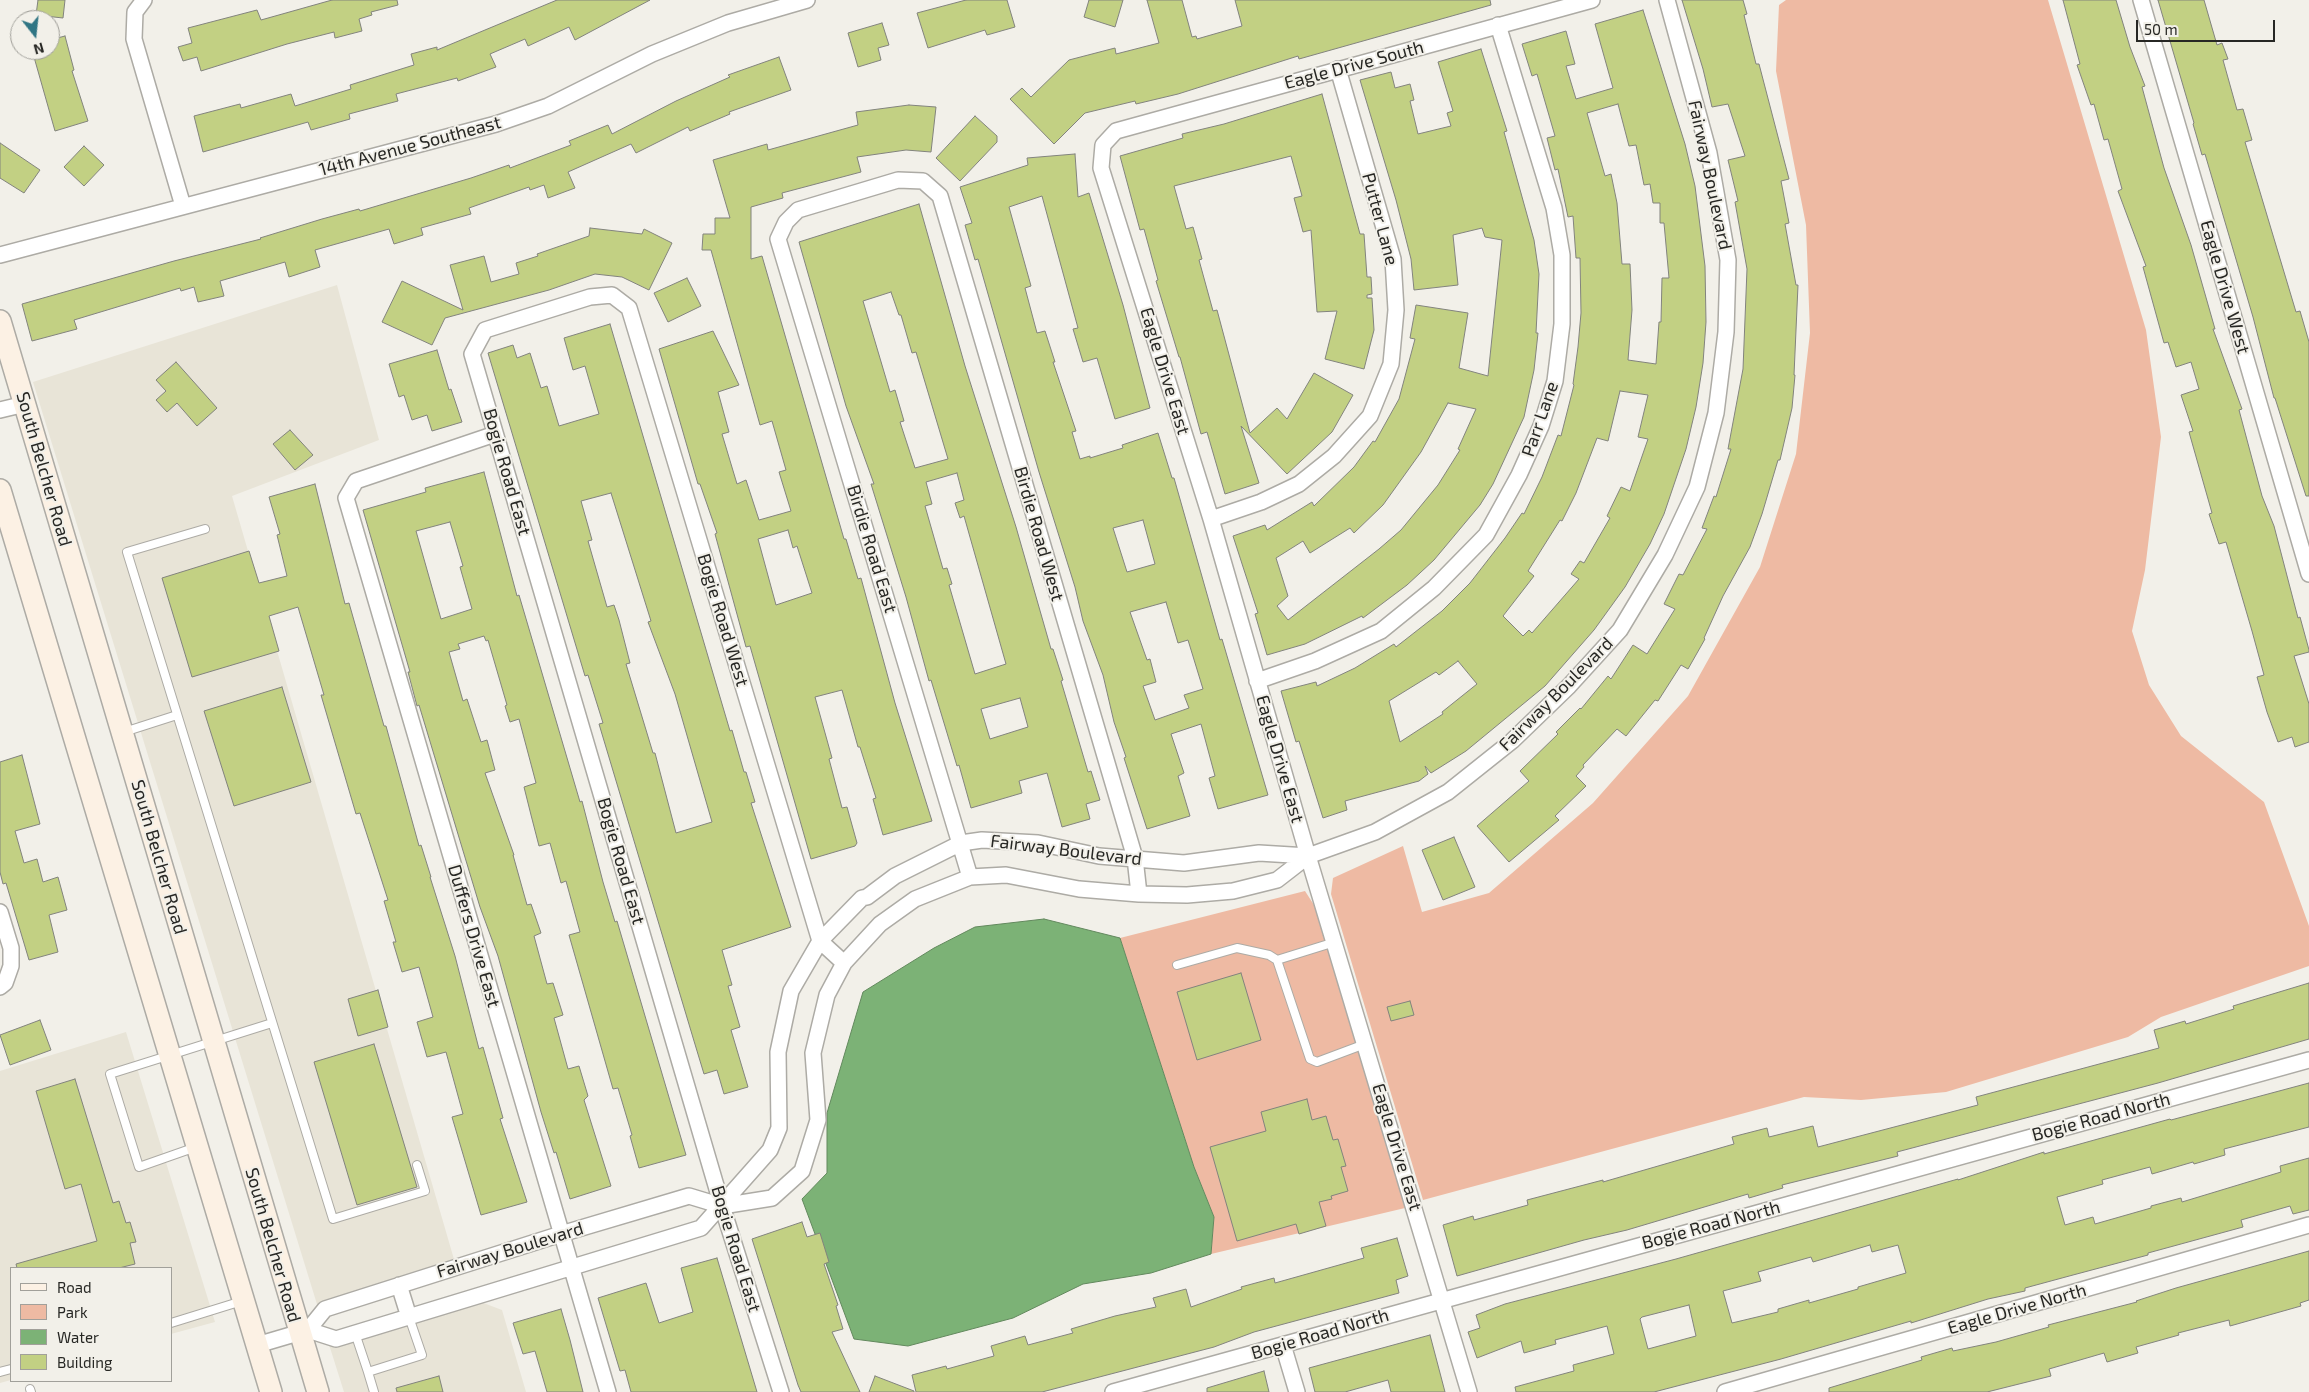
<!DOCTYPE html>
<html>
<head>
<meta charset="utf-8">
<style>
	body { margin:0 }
	#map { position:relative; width:2309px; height:1392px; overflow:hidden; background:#f2f0e9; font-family:"Exo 2",sans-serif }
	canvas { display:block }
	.legend { position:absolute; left:10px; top:1267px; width:162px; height:115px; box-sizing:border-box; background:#f2f0e9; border:1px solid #a1a09a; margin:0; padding:6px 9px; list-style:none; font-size:15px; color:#272724 }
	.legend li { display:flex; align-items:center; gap:10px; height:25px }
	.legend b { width:25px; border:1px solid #a1a09a }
	.north { position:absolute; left:10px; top:10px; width:50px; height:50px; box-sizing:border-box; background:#f2f0e9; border:1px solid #a1a09a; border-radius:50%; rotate:164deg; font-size:14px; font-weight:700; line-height:20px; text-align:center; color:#272724 }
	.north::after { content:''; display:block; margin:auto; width:18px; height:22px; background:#307584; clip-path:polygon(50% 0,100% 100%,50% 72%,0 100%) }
	.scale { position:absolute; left:2136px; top:20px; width:139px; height:22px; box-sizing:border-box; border:2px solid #272724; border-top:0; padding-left:6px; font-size:15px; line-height:18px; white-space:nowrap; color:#272724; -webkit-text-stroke:4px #f2f0e9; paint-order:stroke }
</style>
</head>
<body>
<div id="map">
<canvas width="2309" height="1392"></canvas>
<ul class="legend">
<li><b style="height:6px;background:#fcf1e4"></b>Road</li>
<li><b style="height:14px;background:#eebaa3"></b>Park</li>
<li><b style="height:14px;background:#7cb276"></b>Water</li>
<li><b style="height:14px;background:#c2d083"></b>Building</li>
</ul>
<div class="north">N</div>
<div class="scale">50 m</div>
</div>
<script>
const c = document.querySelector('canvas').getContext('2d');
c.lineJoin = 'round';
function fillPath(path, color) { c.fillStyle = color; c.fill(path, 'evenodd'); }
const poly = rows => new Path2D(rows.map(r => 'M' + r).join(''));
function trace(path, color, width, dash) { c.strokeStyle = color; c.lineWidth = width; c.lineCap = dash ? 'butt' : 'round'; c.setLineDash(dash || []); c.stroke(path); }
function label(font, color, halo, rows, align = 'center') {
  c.font = font + ' "Exo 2",sans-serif'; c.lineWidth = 4; c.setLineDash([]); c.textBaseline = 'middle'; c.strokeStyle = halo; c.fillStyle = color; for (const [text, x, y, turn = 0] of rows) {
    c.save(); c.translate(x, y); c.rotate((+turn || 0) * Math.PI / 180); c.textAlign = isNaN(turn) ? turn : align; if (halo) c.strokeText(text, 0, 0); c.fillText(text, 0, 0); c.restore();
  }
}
fillPath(poly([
	[337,285,379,440,232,496,458,1273,320,1314,33,382],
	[126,1032,215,1322,171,1334,171,1268,11,1268,11,1380,0,1383,0,1071],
	[465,1296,502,1310,526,1392,344,1392,326,1335]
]), '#e8e4d7');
fillPath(poly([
	[1786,0,2048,0,2146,330,2161,437,2145,570,2132,631,2149,685,2181,736,2264,802,2309,926,2309,966,2161,1017,2128,1037,1946,1092,1861,1100,1804,1097,1423,1200,1331,894,1333,878,1403,846,1422,912,1489,893,1593,803,1688,696,1760,567,1796,454,1810,333,1806,225,1776,71,1779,5],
	[1305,891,1314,905,1405,1208,1211,1254,1214,1217,1194,1167,1120,938]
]), '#eebaa3');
const water = poly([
	[1044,919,1120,938,1194,1167,1214,1217,1211,1254,1151,1273,1083,1284,1013,1318,908,1346,854,1339,802,1199,827,1173,827,1113,863,992,934,948,975,927,1044,919]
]);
fillPath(water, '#7cb276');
trace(water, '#62885d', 1);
const building = poly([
	[38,0,65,0,63,18,36,15,38,0],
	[332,0,397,0,398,5,371,12,372,15,359,19,362,31,335,38,334,32,287,44,201,71,197,57,183,61,178,47,192,43,188,28,257,10,261,20,332,0],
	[557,0,650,0,575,40,569,27,528,46,525,39,490,54,496,67,458,81,457,78,396,94,398,101,349,114,350,119,311,130,308,122,203,152,194,116,240,104,241,108,291,94,295,106,351,89,350,85,414,65,411,54,437,47,437,50,557,0],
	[966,0,1007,0,1015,27,987,35,985,30,928,48,917,13,966,0],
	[1089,0,1123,0,1115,27,1084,17,1089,0],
	[1147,0,1182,0,1192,37,1196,36,1197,39,1242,26,1235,0,1490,0,1491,5,1299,59,1298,56,1178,94,1136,104,1135,101,1085,113,1054,144,1010,99,1022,88,1031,97,1069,60,1115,48,1116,54,1159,43,1147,0],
	[1682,0,1743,0,1747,14,1744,15,1756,64,1759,64,1789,179,1781,181,1789,223,1785,224,1796,285,1798,285,1794,375,1795,375,1792,408,1780,460,1778,460,1762,514,1750,547,1723,596,1704,638,1705,639,1688,669,1681,665,1658,701,1655,700,1626,736,1617,729,1583,765,1584,767,1576,776,1586,786,1555,816,1559,820,1509,862,1477,826,1529,781,1520,771,1558,734,1556,732,1580,708,1581,709,1608,676,1611,679,1633,645,1647,654,1675,609,1664,604,1679,574,1683,575,1707,529,1702,528,1714,496,1716,497,1731,449,1728,449,1743,369,1747,269,1735,202,1738,201,1728,160,1745,156,1728,104,1712,107,1703,69,1682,0],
	[2063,0,2116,0,2130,47,2145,86,2142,87,2164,168,2191,245,2215,329,2213,329,2242,409,2239,410,2262,496,2274,526,2298,618,2300,617,2309,650,2309,652,2294,656,2309,704,2309,742,2295,747,2292,737,2278,742,2267,712,2257,677,2264,675,2252,631,2226,542,2219,544,2209,514,2212,513,2189,432,2193,431,2181,395,2199,389,2191,362,2176,367,2168,342,2164,343,2143,267,2146,266,2118,191,2122,189,2108,139,2104,140,2094,104,2091,105,2077,65,2080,64,2063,0],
	[2158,0,2204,0,2217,45,2222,43,2228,59,2223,60,2237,110,2243,109,2252,140,2245,142,2296,312,2300,311,2309,342,2309,496,2306,496,2275,398,2274,398,2253,317,2205,154,2202,155,2193,124,2194,123,2158,0],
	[1643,10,1685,144,1695,186,1705,266,1706,322,1703,363,1696,407,1686,449,1664,514,1650,544,1625,587,1594,630,1545,686,1466,751,1431,773,1425,766,1428,774,1419,781,1345,801,1347,810,1323,818,1299,741,1296,742,1281,691,1316,682,1317,686,1355,668,1394,644,1396,647,1442,611,1470,583,1505,538,1522,513,1524,514,1542,477,1558,435,1561,436,1574,385,1573,384,1578,347,1581,313,1580,258,1576,258,1573,216,1568,217,1558,169,1555,170,1547,138,1555,136,1537,74,1532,76,1522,44,1566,31,1575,64,1566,66,1576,99,1613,88,1595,24,1643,10],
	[1618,104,1629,146,1636,145,1644,185,1650,184,1653,203,1660,203,1660,223,1664,223,1669,278,1662,278,1661,322,1659,322,1656,364,1628,360,1632,310,1630,264,1622,264,1617,203,1611,174,1605,176,1587,113,1618,104],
	[1620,391,1648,395,1638,437,1648,439,1630,491,1621,487,1607,516,1610,518,1584,563,1580,561,1571,574,1579,579,1532,633,1529,630,1523,636,1503,616,1534,576,1528,571,1560,520,1562,521,1576,493,1597,438,1608,441,1620,391],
	[1458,661,1477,684,1442,712,1443,714,1400,742,1389,701,1436,672,1439,675,1458,661],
	[882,23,889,45,878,48,881,60,858,67,848,33,882,23],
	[65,36,74,70,72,71,88,121,55,131,32,50,50,50,50,40,65,36],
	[1481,49,1507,131,1504,132,1534,240,1539,274,1536,333,1538,333,1534,370,1524,417,1493,484,1480,505,1434,560,1407,585,1363,618,1362,616,1305,644,1267,655,1255,614,1258,613,1233,536,1265,525,1267,530,1312,502,1314,506,1354,467,1373,441,1375,442,1399,399,1415,339,1410,338,1416,305,1468,313,1459,368,1488,376,1502,240,1485,237,1482,228,1453,235,1458,285,1414,290,1411,259,1396,200,1360,80,1391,72,1395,88,1410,84,1414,100,1410,101,1418,134,1451,126,1447,113,1453,111,1438,62,1481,49],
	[1448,403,1476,409,1458,449,1460,450,1438,485,1401,530,1379,549,1288,620,1277,606,1288,596,1276,558,1303,541,1310,553,1350,528,1354,533,1383,505,1421,452,1448,403],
	[779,57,791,90,729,112,730,114,690,131,688,127,636,153,631,144,568,172,575,188,548,198,544,185,530,190,529,187,469,208,471,214,421,228,423,235,394,244,389,229,315,250,320,267,289,277,285,262,220,281,224,296,198,302,194,287,181,291,180,288,74,320,77,329,32,341,22,304,174,261,261,239,260,238,322,219,359,209,360,211,471,178,509,165,510,168,571,145,569,141,608,125,612,134,676,101,730,77,728,75,779,57],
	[1322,94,1360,234,1364,234,1367,277,1371,277,1372,294,1367,295,1367,298,1372,298,1374,330,1364,369,1325,359,1337,311,1317,312,1311,230,1303,232,1294,198,1302,196,1291,156,1174,186,1186,229,1193,227,1202,259,1199,260,1213,311,1217,310,1250,433,1277,408,1287,419,1314,373,1353,395,1332,432,1287,474,1241,426,1259,483,1225,494,1207,432,1201,434,1180,357,1179,357,1156,281,1158,280,1144,229,1140,230,1120,156,1183,138,1182,134,1224,124,1322,94],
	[909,105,936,107,931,152,906,150,857,157,861,172,782,193,783,198,751,207,751,259,762,256,844,539,846,539,858,579,861,578,895,703,932,821,883,835,873,799,876,798,860,747,858,747,842,690,815,697,832,758,829,759,842,808,847,807,857,843,855,846,811,859,750,646,746,647,715,534,717,533,700,484,698,484,659,349,713,331,739,385,718,392,729,432,722,434,737,484,746,480,759,520,791,511,779,472,786,470,772,421,760,425,711,250,702,250,703,234,715,234,715,218,730,218,713,160,767,144,768,150,858,125,856,112,909,105],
	[788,530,793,548,797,546,812,593,776,605,758,539,788,530],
	[975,116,997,136,997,142,960,181,936,158,975,116],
	[0,143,40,170,24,193,0,178,0,143],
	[84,146,104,165,84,186,64,167,84,146],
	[1075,154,1078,197,1089,193,1123,305,1150,408,1115,419,1097,358,1083,362,1073,329,1078,328,1042,196,1009,207,1031,286,1025,288,1037,333,1045,331,1055,362,1053,362,1076,431,1072,432,1080,459,1090,456,1090,458,1123,448,1122,445,1158,433,1172,478,1174,478,1220,640,1222,639,1268,795,1218,809,1209,778,1215,776,1201,724,1171,734,1184,773,1178,776,1190,816,1147,829,1124,758,1126,757,1114,722,1103,675,1083,621,1075,587,1039,472,978,259,975,260,965,225,972,223,960,187,1028,165,1027,158,1075,154],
	[1143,520,1155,564,1127,572,1113,528,1143,520],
	[1166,602,1178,643,1188,640,1203,689,1184,695,1189,708,1155,720,1143,686,1156,682,1150,659,1147,660,1130,612,1166,602],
	[919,204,965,366,1016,527,1051,649,1053,649,1063,680,1061,681,1088,772,1091,771,1100,800,1086,804,1090,819,1062,827,1047,773,1019,781,1022,793,971,808,959,765,957,766,931,680,929,681,906,597,871,484,874,484,846,406,799,242,919,204],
	[891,292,899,315,901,315,912,353,916,352,948,459,915,468,900,422,904,421,895,390,890,392,863,301,891,292],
	[957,473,964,500,955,503,960,518,964,516,1006,664,975,674,949,585,952,584,947,568,943,569,925,506,932,504,926,482,957,473],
	[1020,698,1028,727,990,739,981,709,1020,698],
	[590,228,642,234,644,229,672,243,649,290,622,277,595,274,549,290,445,318,432,345,382,322,402,281,463,310,450,265,484,256,491,282,519,274,516,263,538,256,537,254,589,236,590,228],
	[687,278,701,306,668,322,654,293,687,278],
	[610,324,730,731,732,730,744,772,746,772,755,802,751,803,791,927,722,950,732,985,728,986,740,1027,731,1030,748,1087,724,1094,717,1070,704,1074,694,1041,599,724,603,723,588,675,585,676,488,353,513,345,517,358,530,353,541,388,547,386,559,426,599,414,585,366,573,370,564,338,610,324],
	[611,493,651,621,648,622,675,694,712,822,676,833,655,753,653,753,626,664,630,663,619,620,614,605,607,607,588,541,592,540,581,501,611,493],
	[437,350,449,390,451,389,462,422,432,431,427,415,412,420,404,395,399,397,389,364,437,350],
	[176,362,217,408,197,426,177,403,167,412,156,400,166,391,156,380,176,362],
	[290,430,313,455,295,470,273,444,290,430],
	[484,472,517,596,519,595,580,802,582,801,603,882,615,922,617,921,686,1155,639,1168,630,1136,632,1135,618,1088,613,1089,569,935,580,932,566,881,561,883,550,843,539,846,531,815,524,787,536,783,519,719,510,722,505,706,507,705,488,640,486,641,484,636,458,644,460,649,449,652,463,701,467,699,481,742,487,740,495,770,485,773,514,855,513,855,527,905,531,904,541,933,534,936,547,984,553,983,563,1015,554,1018,568,1069,579,1066,588,1096,584,1100,611,1186,570,1199,556,1152,554,1153,541,1112,498,956,480,907,419,705,417,706,408,672,410,672,363,510,426,492,425,488,484,472],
	[450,522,463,566,460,567,472,609,441,619,416,531,450,522],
	[315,484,345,604,349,603,384,726,386,726,419,846,421,845,431,877,430,877,455,956,479,1049,483,1047,503,1118,500,1119,527,1202,481,1215,452,1117,463,1114,446,1052,427,1057,417,1022,433,1017,419,967,402,972,393,942,396,942,384,901,388,900,360,813,356,814,321,695,324,695,298,607,269,616,279,651,192,677,162,578,249,551,259,583,287,576,277,535,280,534,269,497,315,484],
	[282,687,311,782,234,806,204,711,282,687],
	[22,755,40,824,15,831,24,863,37,859,43,882,58,877,67,910,49,915,58,952,29,960,6,883,3,884,0,872,0,762,22,755],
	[1454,837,1475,887,1443,900,1422,850,1454,837],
	[1241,973,1261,1040,1197,1060,1177,992,1241,973],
	[2309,983,2309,1039,2158,1083,1897,1152,1898,1156,1782,1185,1783,1188,1749,1198,1748,1194,1627,1230,1584,1240,1457,1276,1443,1225,1473,1216,1474,1220,1528,1205,1527,1200,1603,1180,1603,1182,1734,1144,1732,1137,1767,1128,1769,1137,1813,1126,1818,1147,1978,1105,1976,1097,2159,1048,2154,1030,2185,1021,2186,1024,2234,1009,2233,1006,2309,983],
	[378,990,388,1027,358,1036,348,999,378,990],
	[1410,1001,1414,1015,1391,1021,1387,1007,1410,1001],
	[40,1020,51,1050,10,1065,0,1035,40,1020],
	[374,1044,417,1187,357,1205,314,1062,374,1044],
	[75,1079,113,1203,119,1201,126,1223,130,1222,136,1242,130,1243,135,1264,119,1268,17,1268,16,1264,97,1241,81,1184,65,1189,36,1091,75,1079],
	[2309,1083,2309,1127,2224,1149,2225,1155,2194,1164,2193,1162,2152,1174,2150,1167,2102,1180,2103,1184,2057,1197,2065,1225,2093,1217,2095,1224,2151,1208,2151,1206,2181,1198,2182,1202,2281,1172,2280,1166,2309,1158,2309,1210,2293,1214,2290,1206,2241,1220,2243,1227,2148,1253,2148,1255,2073,1275,2025,1288,2025,1291,1988,1299,1911,1323,1911,1321,1781,1359,1654,1392,1516,1392,1515,1387,1574,1371,1573,1365,1614,1354,1607,1326,1555,1340,1556,1344,1524,1353,1521,1341,1477,1358,1468,1332,1480,1328,1476,1315,1505,1304,1676,1259,1958,1179,1958,1180,2044,1152,2044,1154,2170,1119,2171,1120,2309,1083],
	[1870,1245,1872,1252,1898,1245,1906,1273,1858,1287,1858,1289,1809,1303,1809,1300,1778,1309,1778,1312,1732,1323,1723,1291,1761,1281,1758,1272,1811,1257,1813,1262,1870,1245],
	[1689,1305,1696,1336,1648,1349,1640,1319,1642,1317,1689,1305],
	[1307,1099,1312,1120,1326,1116,1333,1140,1338,1139,1346,1166,1341,1167,1348,1191,1331,1196,1332,1199,1319,1202,1326,1226,1299,1234,1296,1224,1237,1241,1210,1147,1266,1131,1261,1112,1307,1099],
	[802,1222,807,1237,820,1233,829,1262,824,1264,838,1305,836,1306,843,1329,832,1332,860,1392,801,1392,798,1385,752,1239,802,1222],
	[1397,1238,1408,1276,1396,1280,1399,1293,1254,1332,1214,1347,1042,1392,916,1392,912,1375,946,1366,947,1369,994,1356,991,1346,1025,1336,1028,1345,1073,1333,1071,1329,1115,1316,1156,1307,1153,1298,1186,1289,1191,1307,1242,1289,1241,1287,1274,1278,1275,1283,1364,1258,1361,1248,1397,1238],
	[2309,1251,2309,1300,2300,1303,2301,1306,2230,1326,2229,1320,2178,1333,2179,1335,2136,1347,2138,1353,2107,1362,2104,1353,2049,1369,2051,1376,1987,1392,1829,1392,1829,1388,1922,1360,1921,1357,1952,1348,1953,1351,1996,1342,2049,1327,2048,1325,2137,1302,2136,1301,2176,1288,2309,1251],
	[717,1258,757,1392,631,1392,625,1370,620,1371,598,1298,646,1283,659,1323,693,1312,681,1268,717,1258],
	[561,1309,570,1340,583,1392,547,1392,535,1351,523,1354,513,1323,561,1309],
	[1430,1335,1445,1392,1391,1392,1388,1380,1345,1392,1315,1392,1309,1368,1430,1335],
	[1264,1371,1269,1392,1207,1392,1207,1388,1264,1371],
	[439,1376,443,1392,397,1392,396,1388,439,1376],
	[875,1376,914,1391,914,1392,869,1392,875,1376]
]);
fillPath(building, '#c2d083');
trace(building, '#82837d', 1);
const service = poly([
	[205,529,127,552,333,1219,425,1191,417,1165],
	[124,732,177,715],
	[1277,960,1335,942],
	[1177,965,1237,948,1269,955,1277,960,1310,1059,1317,1062,1365,1044],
	[196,1147,139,1167,110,1074,272,1023],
	[171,1323,242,1301],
	[355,1333,368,1372,422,1355,409,1317],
	[0,1372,11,1369],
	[368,1372,374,1392],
	[30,1389,31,1392]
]);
const minor = poly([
	[144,0,135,12,134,39,183,206],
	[2141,0,2309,574],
	[0,255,496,124,548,106,652,54,728,23,807,0],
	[0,410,25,404],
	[495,434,356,481,346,498,608,1392],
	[1211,519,1261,502,1299,484,1334,456,1370,416,1391,364,1396,310,1393,259,1338,69],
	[1257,681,1315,661,1381,631,1434,588,1486,535,1519,475,1541,426,1555,381,1562,324,1562,255,1554,208,1498,25],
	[970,877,778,239,786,222,798,210,898,180,923,181,940,196,1135,858,1139,894],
	[0,912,11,948,11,966,5,983,0,987],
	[399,1285,409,1317],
	[308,1330,325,1309,561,1234,689,1196,722,1206,772,1198,802,1171,818,1120,813,1053,827,995,844,963,880,924,915,899,970,877,1006,875,1079,889,1139,894,1187,895,1233,891,1277,880,1308,856,1375,832,1448,792,1512,741,1569,686,1620,630,1665,555,1697,487,1716,413,1726,332,1728,260,1709,153,1667,0],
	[257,1345,308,1330,336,1339,701,1228,770,1150,779,1128,778,1052,791,991,820,941,862,898,867,897,895,876,961,843,982,840,1038,843,1099,856,1184,863,1259,853,1308,856],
	[1283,1345,1297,1392],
	[781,1392,722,1206,472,354,485,330,590,297,612,295,629,308,820,941,844,963],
	[1113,1392,2309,1060],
	[1469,1392,1308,856,1211,519,1101,168,1103,145,1116,131,1592,0],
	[1725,1392,2309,1225]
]);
const secondary = poly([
	[0,321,318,1392],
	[0,490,271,1392]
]);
trace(service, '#adaba5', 10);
trace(minor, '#adaba5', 18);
trace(secondary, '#adaba5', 24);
trace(service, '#fff', 8);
trace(minor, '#fff', 15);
trace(secondary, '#fcf1e4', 21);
label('18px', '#272724', '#f2f0e9', [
	["Eagle Drive South",1354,65,-15],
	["14th Avenue Southeast",410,146,-15],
	["Fairway Boulevard",1710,175,78],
	["Putter Lane",1380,219,75],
	["Eagle Drive West",2225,287,74],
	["Eagle Drive East",1165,371,73],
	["Parr Lane",1540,419,-71],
	["South Belcher Road",44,469,74],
	["Bogie Road East",507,472,74],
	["Birdie Road West",1039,534,74],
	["Birdie Road East",872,549,73],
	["Bogie Road West",723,620,73],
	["Fairway Boulevard",1556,694,-45],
	["Eagle Drive East",1280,759,74],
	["Fairway Boulevard",1066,850,7],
	["South Belcher Road",159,857,74],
	["Bogie Road East",621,861,74],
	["Duffers Drive East",474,936,74],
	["Bogie Road North",2101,1117,-15],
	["Eagle Drive East",1397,1147,73],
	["Bogie Road North",1711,1225,-15],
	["South Belcher Road",273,1245,74],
	["Bogie Road East",736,1249,73],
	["Fairway Boulevard",510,1250,-17],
	["Eagle Drive North",2017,1309,-16],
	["Bogie Road North",1320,1334,-16]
]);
</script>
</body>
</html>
